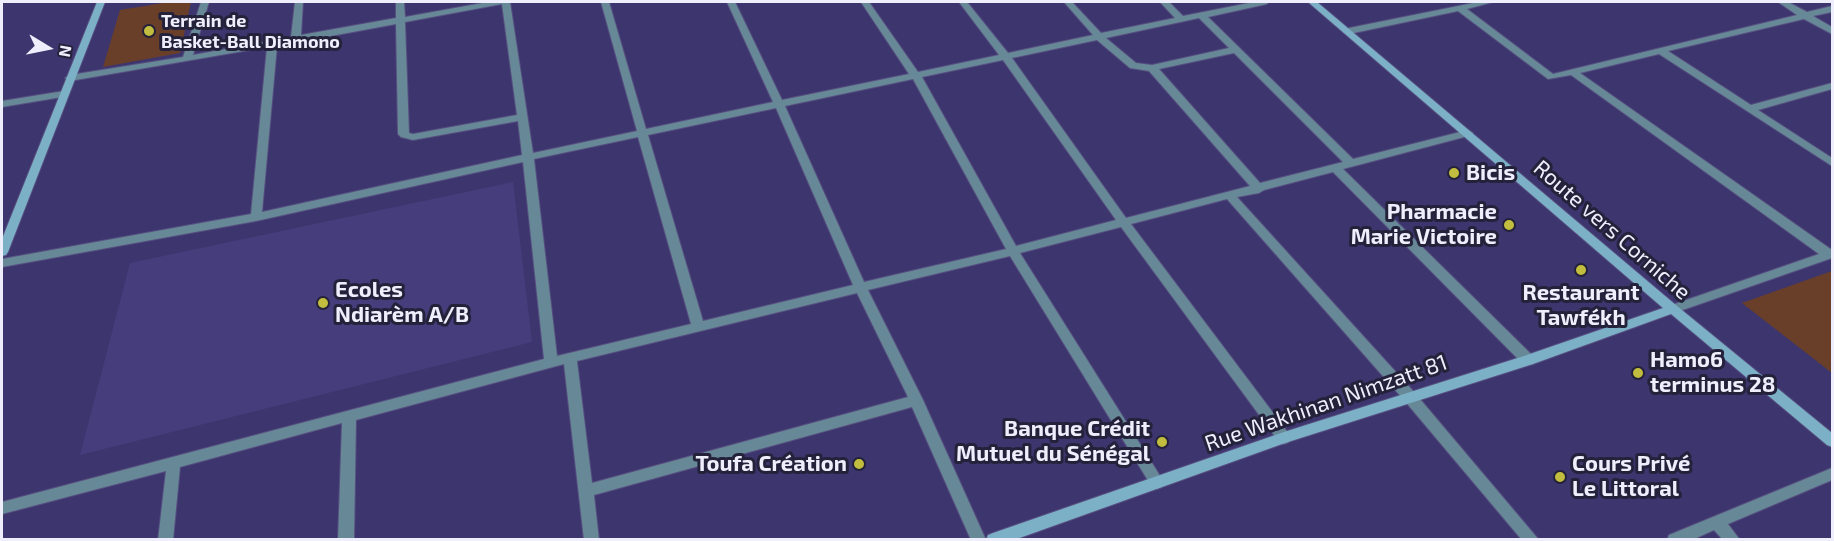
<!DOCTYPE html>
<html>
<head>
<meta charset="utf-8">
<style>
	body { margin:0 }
	#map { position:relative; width:1834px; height:541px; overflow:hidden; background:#3d356d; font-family:"Exo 2",sans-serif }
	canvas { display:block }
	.frame { position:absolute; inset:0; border:3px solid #eeeefc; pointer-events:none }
	.north { position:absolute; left:18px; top:18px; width:60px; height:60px; -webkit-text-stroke:4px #24223b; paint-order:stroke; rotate:100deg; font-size:16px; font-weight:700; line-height:24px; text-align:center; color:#eeeefc }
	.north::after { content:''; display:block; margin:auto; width:21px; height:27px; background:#eeeefc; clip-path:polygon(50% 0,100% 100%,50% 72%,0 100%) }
</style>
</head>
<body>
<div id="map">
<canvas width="1834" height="541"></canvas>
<div class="frame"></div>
<div class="north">N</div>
</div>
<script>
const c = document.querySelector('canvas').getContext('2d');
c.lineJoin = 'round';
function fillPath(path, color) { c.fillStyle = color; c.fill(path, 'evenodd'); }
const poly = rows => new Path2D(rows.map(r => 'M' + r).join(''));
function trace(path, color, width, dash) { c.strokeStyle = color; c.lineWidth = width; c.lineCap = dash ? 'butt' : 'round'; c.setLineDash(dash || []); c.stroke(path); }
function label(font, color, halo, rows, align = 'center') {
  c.font = font + ' "Exo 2",sans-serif'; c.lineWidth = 6; c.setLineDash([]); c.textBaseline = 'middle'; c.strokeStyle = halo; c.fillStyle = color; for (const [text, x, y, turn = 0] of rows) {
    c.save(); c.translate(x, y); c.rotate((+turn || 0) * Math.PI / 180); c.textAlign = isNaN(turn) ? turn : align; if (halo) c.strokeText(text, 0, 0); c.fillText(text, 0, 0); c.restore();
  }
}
fillPath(poly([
	[513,182,532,342,80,455,130,263]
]), '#463d7c');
fillPath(poly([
	[169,2,191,2,180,53,103,67,120,10],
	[1832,271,1832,373,1742,303]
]), '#6a3f2a');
const street = poly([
	[201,2,209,2,193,55,291,37,295,2,303,2,301,35,396,18,396,2,404,2,405,17,488,2,510,2,533,153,637,131,601,2,609,2,646,129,773,102,727,2,735,2,782,100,909,74,861,2,869,2,918,72,999,55,959,2,967,2,1008,53,1093,35,1064,2,1072,2,1101,33,1175,18,1160,2,1169,2,1183,16,1254,2,1268,2,1267,4,1208,17,1353,159,1468,130,1473,133,1472,135,1343,169,1533,356,1535,360,1533,364,1528,365,1523,364,1333,172,1264,190,1259,193,1237,197,1414,392,1539,540,1522,540,1404,400,1227,199,1131,224,1289,434,1291,438,1289,442,1284,444,1279,442,1121,227,1020,253,1162,479,1164,483,1162,487,1157,489,1152,487,1010,256,868,290,923,400,986,540,971,540,912,407,594,495,599,540,584,540,564,364,356,420,354,540,338,540,342,423,180,467,173,540,158,540,166,471,2,514,2,502,544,359,523,162,256,221,2,267,2,259,251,214,267,47,70,81,65,78,70,75,183,57,201,2],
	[502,4,517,115,413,134,409,133,405,22,502,4],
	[1199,18,1229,48,1152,65,1136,63,1106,38,1199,18],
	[396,24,398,134,401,137,413,140,518,121,522,155,262,212,277,46,396,24],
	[1097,40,1130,68,1149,71,1250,186,1126,218,1012,58,1097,40],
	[1234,53,1343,162,1260,183,1159,69,1234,53],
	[1003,60,1116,220,1016,246,922,77,1003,60],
	[913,79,1006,249,864,282,785,106,913,79],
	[776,108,853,285,703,321,648,135,776,108],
	[638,137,691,324,557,356,534,159,638,137],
	[857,293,908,397,592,483,577,361,857,293],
	[1478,2,1493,2,1467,9,1553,74,1797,15,1778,2,1788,2,1807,12,1832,6,1832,12,1813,16,1832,27,1832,34,1804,19,1668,51,1751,105,1832,83,1832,89,1758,110,1832,158,1832,166,1659,54,1580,73,1832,250,1832,258,1677,312,1669,312,1667,309,1669,306,1819,254,1571,75,1548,79,1458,11,1349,34,1344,31,1349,28,1478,2],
	[64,91,68,92,68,96,2,107,2,101,64,91],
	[1832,468,1832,480,1728,524,1740,540,1723,540,1714,530,1692,540,1667,540,1669,535,1832,468]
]);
const secondary = poly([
	[97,2,105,2,8,252,6,255,2,256,2,239,97,2],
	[1308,2,1317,2,1677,306,1832,433,1832,447,1827,445,1671,314,1533,364,1285,443,1014,540,986,540,988,535,993,533,1284,432,1524,356,1663,308,1308,2]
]);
trace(street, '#564f81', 2);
trace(secondary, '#564f81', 2);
fillPath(street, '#678896');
fillPath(secondary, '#7cb0c7');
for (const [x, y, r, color] of [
	[149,31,6,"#c2bd3f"],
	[1454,173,6,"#c2bd3f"],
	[1509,225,6,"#c2bd3f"],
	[1581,270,6,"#c2bd3f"],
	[323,303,6,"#c2bd3f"],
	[1638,373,6,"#c2bd3f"],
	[1162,442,6,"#c2bd3f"],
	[859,464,6,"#c2bd3f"],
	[1560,477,6,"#c2bd3f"]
]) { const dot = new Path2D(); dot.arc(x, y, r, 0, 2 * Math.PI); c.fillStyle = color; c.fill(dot); trace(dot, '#24223b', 2); }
label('bold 18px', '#eeeefc', '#24223b', [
	["Terrain de",161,21],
	["Basket-Ball Diamono",161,42]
], 'left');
label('bold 22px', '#eeeefc', '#24223b', [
	["Bicis",1466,173],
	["Pharmacie",1497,212,"right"],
	["Marie Victoire",1497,237,"right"],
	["Ecoles",335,290],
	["Ndiarèm A/B",335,315],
	["Restaurant",1581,293,"center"],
	["Tawfékh",1581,318,"center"],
	["Hamo6",1650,360],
	["terminus 28",1650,385],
	["Banque Crédit",1150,429,"right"],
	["Mutuel du Sénégal",1150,454,"right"],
	["Toufa Création",847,464,"right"],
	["Cours Privé",1572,464],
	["Le Littoral",1572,489]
], 'left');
label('22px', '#eeeefc', '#24223b', [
	["Route vers Corniche",1612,230,41],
	["Rue Wakhinan Nimzatt 81",1326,403,-19]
]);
</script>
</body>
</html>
